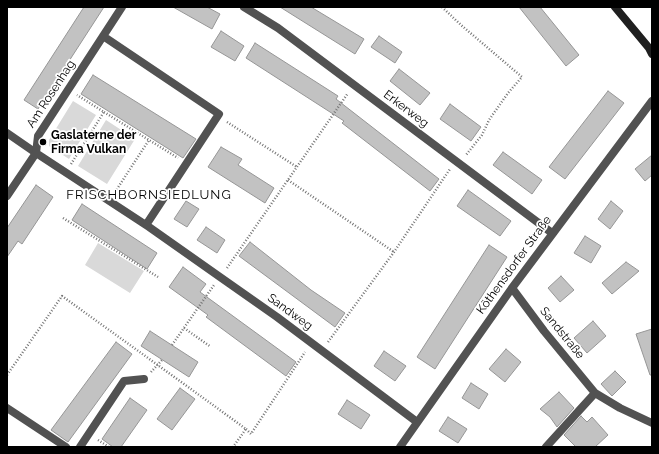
<!DOCTYPE html>
<html>
<head>
<meta charset="utf-8">
<style>
	body { margin:0 }
	#map { position:relative; width:659px; height:454px; overflow:hidden; background:#fff; font-family:Raleway,sans-serif }
	canvas { display:block }
	.frame { position:absolute; inset:0; border:8px solid #000; pointer-events:none }
</style>
</head>
<body>
<div id="map">
<canvas width="659" height="454"></canvas>
<div class="frame"></div>
</div>
<script>
const c = document.querySelector('canvas').getContext('2d');
c.lineJoin = 'round';
function fillPath(path, color) { c.fillStyle = color; c.fill(path, 'evenodd'); }
const poly = rows => new Path2D(rows.map(r => 'M' + r).join(''));
function trace(path, color, width, dash) { c.strokeStyle = color; c.lineWidth = width; c.lineCap = dash ? 'butt' : 'round'; c.setLineDash(dash || []); c.stroke(path); }
function label(font, color, halo, rows, align = 'center') {
  c.font = font + ' Raleway,sans-serif'; c.lineWidth = 3.5; c.setLineDash([]); c.textBaseline = 'middle'; c.strokeStyle = halo; c.fillStyle = color; for (const [text, x, y, turn = 0] of rows) {
    c.save(); c.translate(x, y); c.rotate((+turn || 0) * Math.PI / 180); c.textAlign = isNaN(turn) ? turn : align; if (halo) c.strokeText(text, 0, 0); c.fillText(text, 0, 0); c.restore();
  }
}
fillPath(poly([
	[73,101,96,115,69,159,49,146,49,140],
	[106,120,135,139,107,184,78,166],
	[98,243,144,271,130,293,85,265]
]), '#d9d9d9');
const building = poly([
	[84,7,104,7,38,109,24,100,84,7],
	[173,7,207,7,220,14,212,29,173,7],
	[280,7,311,7,364,39,355,54,280,7],
	[519,7,540,7,579,55,566,66,519,7],
	[221,31,244,46,235,61,211,47,221,31],
	[379,36,402,52,395,63,371,47,379,36],
	[255,43,338,96,336,99,439,179,430,191,342,123,344,121,246,58,255,43],
	[399,69,430,93,420,105,390,81,399,69],
	[93,75,196,139,183,158,81,94,93,75],
	[608,91,624,103,565,179,549,167,608,91],
	[450,104,481,127,471,141,440,119,450,104],
	[221,147,242,159,238,165,274,188,265,203,208,167,221,147],
	[503,152,542,180,532,194,493,165,503,152],
	[652,155,652,175,645,181,635,169,652,155],
	[36,185,53,197,22,244,18,241,7,257,7,228,36,185],
	[468,190,511,221,500,236,457,206,468,190],
	[186,201,199,209,187,227,174,219,186,201],
	[611,201,623,211,610,229,598,219,611,201],
	[82,204,157,253,147,269,72,220,82,204],
	[206,227,225,240,217,253,197,240,206,227],
	[585,236,601,246,591,263,574,253,585,236],
	[250,242,311,290,345,313,335,327,239,256,250,242],
	[489,245,507,257,435,369,417,357,489,245],
	[626,262,639,271,612,294,602,283,626,262],
	[183,267,206,284,200,292,296,362,286,376,206,317,208,315,169,287,183,267],
	[561,276,574,290,560,302,548,288,561,276],
	[593,321,606,336,587,353,574,338,593,321],
	[652,329,652,375,650,375,636,334,652,329],
	[150,331,198,362,189,377,141,346,150,331],
	[116,342,132,354,68,442,51,430,116,342],
	[506,349,521,362,505,382,489,369,506,349],
	[384,351,406,366,395,381,374,366,384,351],
	[615,371,626,382,612,396,601,384,615,371],
	[471,383,488,394,479,409,462,398,471,383],
	[180,388,195,399,172,430,157,419,180,388],
	[559,392,574,408,557,427,550,417,540,409,559,392],
	[130,398,147,410,121,447,113,447,102,439,130,398],
	[347,400,370,415,361,429,338,414,347,400],
	[581,416,587,422,592,417,608,435,595,447,576,447,564,435,581,416],
	[448,417,467,429,458,443,439,431,448,417]
]);
fillPath(building, '#c2c2c2');
trace(building, '#969696', 1);
trace(poly([
	[442,7,461,25,522,77,508,93,489,120,482,135,466,155],
	[104,112,178,158],
	[227,122,297,167],
	[71,164,104,112,77,95],
	[288,180,394,252],
	[115,192,149,140],
	[63,218,158,277],
	[227,268,348,93],
	[184,328,211,347],
	[328,342,394,252,450,169],
	[172,345,214,285],
	[151,372,162,360],
	[7,375,62,296,184,384,246,429,233,447],
	[246,429,251,434,305,352],
	[98,440,109,447]
]), '#747474', 2.5, [1, 2]);
trace(poly([
	[7,133,36,153],
	[7,408,66,447]
]), '#525252', 8);
trace(poly([
	[244,7,278,28,552,233],
	[103,36,219,114,146,225],
	[36,153,149,227,220,277,277,317,417,422],
	[7,196,36,153,38,136,122,7],
	[512,288,544,331,595,393,620,408,652,423],
	[80,447,124,381,144,379],
	[400,447,512,288,652,101],
	[546,447,595,393]
]), '#525252', 8);
trace(poly([
	[615,7,649,48,652,54]
]), '#1f1f1f', 8);
for (const [x, y, r, color] of [
	[43,142,4,"#000"]
]) { const dot = new Path2D(); dot.arc(x, y, r, 0, 2 * Math.PI); c.fillStyle = color; c.fill(dot); trace(dot, '#fff', 1.5); }
label('12px', '#000', '#fff', [
	["Am Rosenhag",51,94,-57],
	["Erkerweg",406,109,37],
	["Köthensdorfer Straße",514,265,-54],
	["Sandweg",290,312,36],
	["Sandstraße",562,333,51]
]);
label('bold 12px', '#000', '#fff', [
	["Gaslaterne der",51,135],
	["Firma Vulkan",51,149]
], 'left');
c.letterSpacing = '1px';
label('13px', '#000', '#fff', [
	["FRISCHBORNSIEDLUNG",149,195]
]);
c.letterSpacing = '0px';
</script>
</body>
</html>
